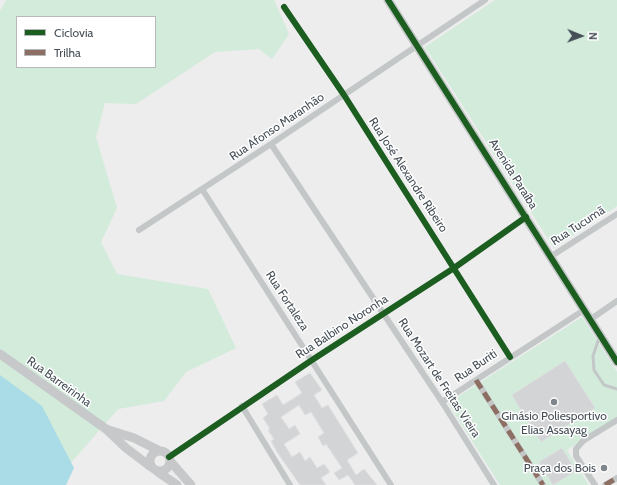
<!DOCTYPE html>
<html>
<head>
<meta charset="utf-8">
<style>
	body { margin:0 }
	#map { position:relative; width:617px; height:485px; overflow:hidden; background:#ededed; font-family:Cabin,sans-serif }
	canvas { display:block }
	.legend { position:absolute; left:16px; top:16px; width:140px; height:52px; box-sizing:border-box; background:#fff; border:1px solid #b5b9bc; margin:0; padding:5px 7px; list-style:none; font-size:12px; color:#464f57 }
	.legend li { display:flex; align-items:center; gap:8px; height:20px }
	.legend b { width:20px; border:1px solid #b5b9bc }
	.north { position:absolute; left:561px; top:16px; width:40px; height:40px; -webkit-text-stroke:3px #fff; paint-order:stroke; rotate:91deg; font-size:11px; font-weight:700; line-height:16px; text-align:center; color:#464f57 }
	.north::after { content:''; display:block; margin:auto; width:14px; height:18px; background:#464f57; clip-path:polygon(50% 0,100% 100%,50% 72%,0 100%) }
</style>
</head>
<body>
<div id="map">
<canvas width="617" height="485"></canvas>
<ul class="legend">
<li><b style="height:5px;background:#1b5e20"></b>Ciclovia</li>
<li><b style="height:5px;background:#8d6e63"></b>Trilha</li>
</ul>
<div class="north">N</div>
</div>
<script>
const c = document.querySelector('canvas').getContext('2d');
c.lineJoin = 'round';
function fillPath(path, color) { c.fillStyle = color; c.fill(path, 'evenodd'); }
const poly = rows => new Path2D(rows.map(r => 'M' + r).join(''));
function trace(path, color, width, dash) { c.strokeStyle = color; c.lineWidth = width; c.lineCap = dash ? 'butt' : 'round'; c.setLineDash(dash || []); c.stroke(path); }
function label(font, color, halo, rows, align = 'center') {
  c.font = font + ' Cabin,sans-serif'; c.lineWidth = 3; c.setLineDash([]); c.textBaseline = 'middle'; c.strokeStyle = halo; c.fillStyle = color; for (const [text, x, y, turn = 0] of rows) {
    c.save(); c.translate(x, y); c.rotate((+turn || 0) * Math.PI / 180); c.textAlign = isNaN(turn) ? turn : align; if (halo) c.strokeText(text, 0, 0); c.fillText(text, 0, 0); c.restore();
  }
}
fillPath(poly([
	[6,0,274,0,289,34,272,59,259,49,215,52,136,104,105,103,96,137,117,208,101,242,117,274,208,289,236,348,186,372,164,401,118,409,62,473,0,485,0,11],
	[17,17,155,17,155,67,17,67],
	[495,0,617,0,617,206,554,248,425,47],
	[582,317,617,372,617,417,567,450,589,485,500,485,448,403]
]), '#d2ebdb');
fillPath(poly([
	[0,375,42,406,74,468,66,485,0,485]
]), '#a9dce6');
const building = poly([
	[565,361,595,408,541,442,512,395,565,361],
	[310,373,322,390,314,395,322,408,328,405,358,453,347,460,356,475,364,469,377,485,355,485,348,475,339,480,334,473,342,468,326,444,323,446,318,437,324,433,311,412,305,415,299,405,281,417,289,429,295,425,300,434,284,444,292,457,300,452,305,461,310,457,317,468,324,464,330,472,321,478,326,485,300,485,277,452,271,441,274,439,268,430,270,429,263,418,268,414,262,404,277,395,283,405,302,393,295,382,310,373],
	[562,448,576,471,553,485,539,462,562,448]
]);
fillPath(building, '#d3d4d6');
trace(building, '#dedfe0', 1);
trace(poly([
	[599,338,593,356,594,370,604,385,617,389]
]), '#c4c7c8', 3);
trace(poly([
	[284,7,344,95,510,357],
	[271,144,442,402,494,485],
	[202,189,391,485],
	[139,230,271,144,485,0],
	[550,257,617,214],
	[591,319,617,301],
	[476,380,543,485],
	[442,402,584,310],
	[242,406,290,485],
	[169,457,312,360,454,268,526,217],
	[595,485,576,456,576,449,583,441,617,420],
	[605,485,617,478]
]), '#c4c7c8', 6);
trace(poly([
	[388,0,617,362],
	[0,354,106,429,134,438,160,451],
	[107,430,126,448,151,467],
	'150 461a10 10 0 1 1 20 0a10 10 0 1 1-20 0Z',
	[170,461,191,485],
	[158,472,177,485]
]), '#c6c8ca', 9);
trace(poly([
	[476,380,543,485],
	[605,485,617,478]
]), '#8d6e63', 5, [10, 5]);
trace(poly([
	[388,0,617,362],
	[284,7,344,95,510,357],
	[169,457,312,360,454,268,526,217]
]), '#1b5e20', 6);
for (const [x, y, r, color] of [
	[554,402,4,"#80868c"],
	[604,468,4,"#80868c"]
]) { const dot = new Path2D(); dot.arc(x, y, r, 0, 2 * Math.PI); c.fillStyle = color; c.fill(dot); trace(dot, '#fff', 1.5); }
label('12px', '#464f57', '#fff', [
	["Rua Afonso Maranhão",277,127,-34],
	["Avenida Paraíba",513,174,58],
	["Rua José Alexandre Ribeiro",408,175,57],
	["Rua Tucumã",578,226,-33],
	["Rua Fortaleza",287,301,57],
	["Rua Balbino Noronha",342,327,-33],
	["Rua Buriti",476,366,-34],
	["Rua Mozart de Freitas Vieira",439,378,57],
	["Rua Barreirinha",59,382,36]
]);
label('12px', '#464f57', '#fff', [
	["Ginásio Poliesportivo",554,416],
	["Elias Assayag",554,430],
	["Praça dos Bois",596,468,"right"]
]);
</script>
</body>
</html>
